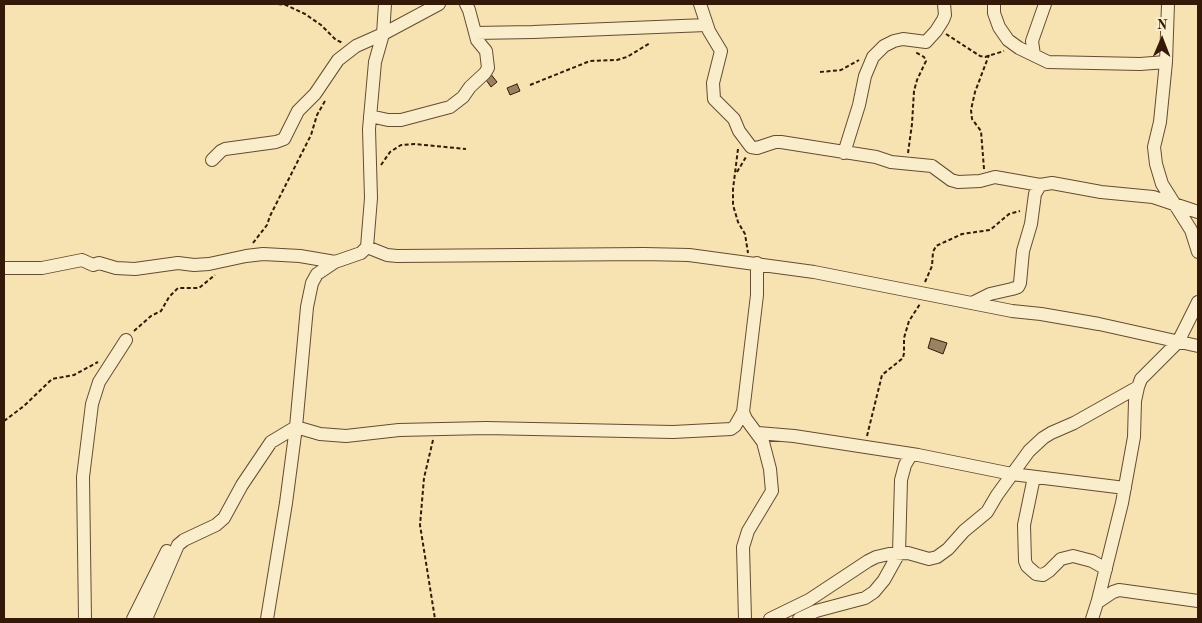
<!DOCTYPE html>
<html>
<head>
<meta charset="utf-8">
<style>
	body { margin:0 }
	#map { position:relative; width:1202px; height:623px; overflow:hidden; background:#f6e3b1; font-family:"Old Standard TT",serif }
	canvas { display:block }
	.frame { position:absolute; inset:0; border:5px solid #351908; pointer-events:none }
	.north { position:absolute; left:1137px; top:15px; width:50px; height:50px; -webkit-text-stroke:4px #f9edcc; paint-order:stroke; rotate:1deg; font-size:14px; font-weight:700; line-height:20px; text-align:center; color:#351908 }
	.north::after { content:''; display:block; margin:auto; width:18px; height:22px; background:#351908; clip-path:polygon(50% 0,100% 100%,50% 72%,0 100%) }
</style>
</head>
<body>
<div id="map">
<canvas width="1202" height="623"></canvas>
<div class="frame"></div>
<div class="north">N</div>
</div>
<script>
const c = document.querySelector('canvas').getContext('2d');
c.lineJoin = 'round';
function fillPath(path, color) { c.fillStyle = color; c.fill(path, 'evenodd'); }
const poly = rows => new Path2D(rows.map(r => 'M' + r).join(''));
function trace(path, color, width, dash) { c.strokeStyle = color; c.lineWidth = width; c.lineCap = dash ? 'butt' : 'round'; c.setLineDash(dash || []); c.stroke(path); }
const building = poly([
	[490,73,497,82,491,87,484,77,490,73],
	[517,84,520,91,510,95,507,88,517,84],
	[931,338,947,343,943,354,928,348,931,338]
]);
fillPath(building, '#998260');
trace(building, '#351908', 1);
const street = poly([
	[700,4,709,31,721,51,713,83,714,99,734,119,739,131,751,147,757,148,775,142,781,142,876,157,891,162,932,166,951,180,958,182,980,181,995,177,1040,185],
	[994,4,994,13,999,27,1008,40,1019,48,1048,62,1140,64,1166,62],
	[1168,4,1166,62,1160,122,1154,147,1156,164,1162,184,1191,230,1198,252],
	[475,33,533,32,706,25],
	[1034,55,1032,41,1045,4],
	[370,116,388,120,401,120,450,107,463,97,470,87,485,73,488,68,486,51,477,40,469,10,466,4],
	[844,153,859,105,865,76,873,57,884,46,894,41,903,39,926,42,936,31,943,20,945,15,944,4],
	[212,160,221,151,225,149,276,142,284,139,298,111,315,94,338,60,356,46,383,34,439,4],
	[367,247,387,255,397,256,644,254,689,255,814,272,1012,311,1041,314,1099,324,1198,346],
	[4,268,42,268,82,260,93,265,99,263,116,268,135,269,178,263,194,265,209,264,246,256,263,254,300,256,335,262],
	[972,303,990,294,1012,289,1018,287,1020,283,1023,251,1031,224,1035,194,1040,185,1052,183,1101,192,1153,197,1198,212],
	[758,433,794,436,918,455,1012,474,1125,488],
	[1034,477,1024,525,1025,561,1027,566,1036,574,1043,575,1049,571,1061,559,1073,556,1092,561,1106,569],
	[1098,602,1113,592,1119,590,1198,601],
	[85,619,83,477,92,404,99,382,126,340],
	[133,619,167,551],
	[146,619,178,545,184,540,216,525,224,518,242,485,271,442,296,427,320,434,346,436,399,430,486,428,673,432,731,429,735,426,743,412],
	[267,619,286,503,296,427,307,307,312,283,317,274,335,262,361,253,367,247,371,198,369,129,375,62,383,34,385,4],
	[745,619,743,547,748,531,772,491,770,469,763,442,746,419,743,412,757,295,757,263],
	[770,619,809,600,868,561,876,557,889,554,908,553,929,559,937,557,948,549,964,531,987,512,997,495,1029,451,1043,438,1051,433,1074,423,1138,387],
	[799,619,816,611,865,598,874,592,884,580,899,553,901,480,905,465,911,455],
	[1092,619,1098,600,1122,503,1134,437,1135,401,1138,387,1141,379,1178,342,1198,302]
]);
trace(street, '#654c32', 14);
trace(poly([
	[278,4,286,5,305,14,321,25,336,40,343,43],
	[946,34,980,56,985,57,1004,51],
	[820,72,841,70,859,60],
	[530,85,590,61,617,60,627,57,650,43],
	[738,149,733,189,733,205,738,222,745,234,748,253],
	[908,153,912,124,914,91,917,80,926,61,924,57,915,52],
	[381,165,390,152,401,145,415,144,466,149],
	[984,169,981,131,972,119,971,110,975,92,989,55],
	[737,172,746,157],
	[253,243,267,225,270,216,311,135,317,115,325,101],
	[925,282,932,266,933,252,936,246,962,234,990,230,1009,214,1020,211],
	[134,331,151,316,161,311,169,297,178,288,199,288,215,275],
	[4,421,24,406,52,379,74,375,98,362],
	[867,436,882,375,903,358,904,353,904,338,909,321,920,304],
	[433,440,424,478,420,525,435,619]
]), '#351908', 2, [4, 2.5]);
trace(street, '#f9edcc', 12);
</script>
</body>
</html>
